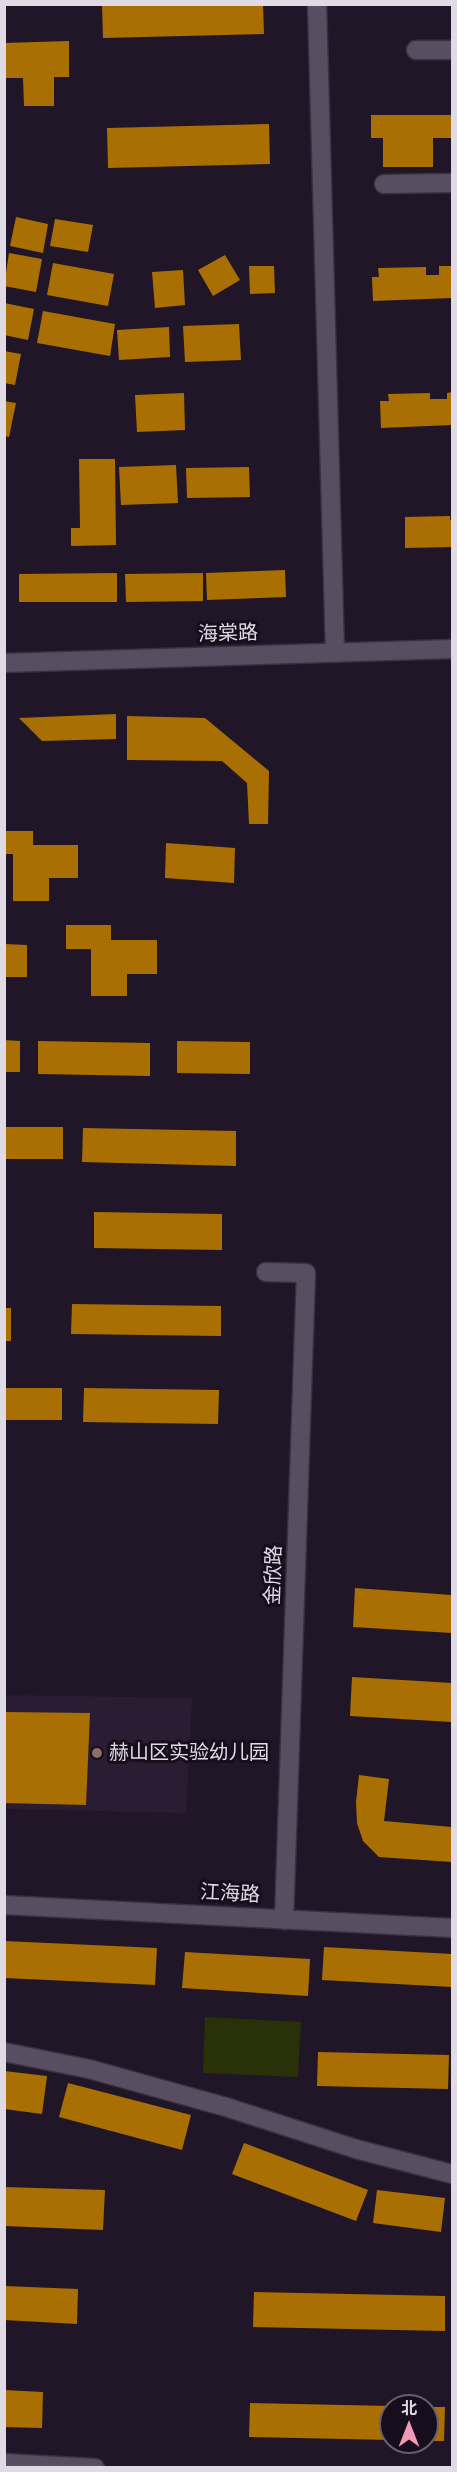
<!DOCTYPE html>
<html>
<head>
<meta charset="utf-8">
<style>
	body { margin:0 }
	#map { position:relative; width:457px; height:2472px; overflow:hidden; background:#201627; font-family:"IBM Plex Sans","Noto Sans SC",sans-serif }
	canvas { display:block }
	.frame { position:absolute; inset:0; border:6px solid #e0dae5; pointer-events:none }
	.north { position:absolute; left:379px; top:2394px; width:60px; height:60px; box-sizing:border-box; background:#170d1d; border:2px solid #675f6d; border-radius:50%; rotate:0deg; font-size:16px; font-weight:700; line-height:24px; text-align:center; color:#e0dae5 }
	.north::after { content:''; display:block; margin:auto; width:21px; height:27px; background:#f09ab5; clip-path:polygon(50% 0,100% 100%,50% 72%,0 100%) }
</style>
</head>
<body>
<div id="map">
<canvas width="457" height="2472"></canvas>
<div class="frame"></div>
<div class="north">北</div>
</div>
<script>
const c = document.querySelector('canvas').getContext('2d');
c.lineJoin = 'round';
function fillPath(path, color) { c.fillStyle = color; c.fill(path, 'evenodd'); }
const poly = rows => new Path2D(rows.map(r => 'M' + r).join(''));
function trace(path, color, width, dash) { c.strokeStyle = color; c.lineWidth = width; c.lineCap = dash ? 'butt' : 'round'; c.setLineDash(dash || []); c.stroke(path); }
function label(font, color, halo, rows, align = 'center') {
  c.font = font + ' "IBM Plex Sans","Noto Sans SC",sans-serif'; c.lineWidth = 6; c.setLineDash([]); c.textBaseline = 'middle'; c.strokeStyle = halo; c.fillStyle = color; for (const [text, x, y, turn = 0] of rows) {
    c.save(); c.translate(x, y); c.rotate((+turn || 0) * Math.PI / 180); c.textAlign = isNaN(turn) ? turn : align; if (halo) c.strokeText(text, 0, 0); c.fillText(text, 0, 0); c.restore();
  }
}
fillPath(poly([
	[5,1695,192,1698,186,1813,5,1809]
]), '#2a1d33');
fillPath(poly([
	[205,2017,301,2022,298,2077,203,2073]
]), '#293109');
fillPath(poly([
	[102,4,263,4,264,34,103,38],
	[69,41,69,77,54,77,54,106,24,106,23,78,4,78,4,43],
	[371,115,452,115,452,138,433,138,433,167,383,167,383,138,371,138],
	[269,124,270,164,108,168,107,128],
	[16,217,48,224,43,253,10,246],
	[55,219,93,225,88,252,50,246],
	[9,253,42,259,36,292,4,286],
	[225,255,240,280,213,296,198,270],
	[53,263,114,274,108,306,47,295],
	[249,266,274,266,275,293,250,294],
	[439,266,452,266,452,298,373,301,372,277,379,277,378,268,426,267,426,275,439,275],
	[183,270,185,305,155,308,152,272],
	[4,303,34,309,28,340,4,335],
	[43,311,115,324,110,356,37,343],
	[239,324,241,360,185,362,183,326],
	[169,327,170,357,119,360,117,330],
	[4,351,21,354,15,385,4,383],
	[452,392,452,425,381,428,380,401,389,401,388,394,430,393,430,399,447,399,447,393],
	[184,393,185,430,137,432,135,395],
	[4,401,16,403,9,437,4,436],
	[79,459,115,459,116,545,71,546,71,528,80,528],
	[176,465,178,503,121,505,119,467],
	[249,467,250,497,187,498,186,468],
	[450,516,450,520,452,520,452,547,405,548,405,517],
	[285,570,286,597,207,600,206,573],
	[117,573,117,602,19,602,19,574],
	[203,573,203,601,126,602,125,574],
	[116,714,116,739,42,741,19,718],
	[127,716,205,718,269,771,268,824,249,824,247,783,222,761,127,760],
	[4,831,33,831,33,845,78,845,78,878,49,878,49,901,13,901,13,854,4,854],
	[166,843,235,848,234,883,165,878],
	[66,925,111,925,111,940,157,940,157,974,127,974,127,996,91,996,91,949,66,949],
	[4,944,27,945,27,977,4,977],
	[4,1040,20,1041,20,1072,4,1072],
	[38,1041,150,1043,150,1076,38,1074],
	[177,1041,250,1042,250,1074,177,1073],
	[4,1127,63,1127,63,1159,4,1159],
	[83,1128,236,1131,236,1166,82,1162],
	[94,1212,222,1214,222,1250,94,1248],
	[72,1304,221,1306,221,1336,71,1334],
	[4,1308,11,1308,11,1341,4,1341],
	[4,1388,62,1388,62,1420,4,1420],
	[84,1388,219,1390,218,1424,83,1422],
	[355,1588,452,1595,452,1633,353,1627],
	[352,1677,452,1683,452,1722,350,1716],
	[4,1712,90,1713,86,1805,4,1803],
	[359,1775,389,1779,384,1821,452,1827,452,1862,379,1857,363,1841,357,1823,356,1802],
	[4,1941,157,1948,155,1985,4,1978],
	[324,1947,452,1954,452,1987,322,1980],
	[185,1952,310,1959,308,1996,182,1988],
	[318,2052,449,2055,448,2089,317,2086],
	[4,2071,47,2076,42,2114,4,2109],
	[68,2083,191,2115,182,2150,59,2117],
	[244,2143,368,2190,356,2221,232,2174],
	[4,2187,105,2190,103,2230,4,2226],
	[377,2190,445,2198,441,2232,373,2223],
	[4,2286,78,2289,77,2324,4,2320],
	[254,2292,445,2296,445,2331,253,2327],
	[4,2390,43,2392,42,2428,4,2427],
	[250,2403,391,2406,391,2440,249,2437],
	[427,2407,445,2407,444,2441,427,2441]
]), '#aa6f03');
const minor = poly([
	[317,4,335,653],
	[416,50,452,50],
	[384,184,452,183],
	[4,663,452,649],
	[266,1272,306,1273,284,1920],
	[4,1905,452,1928],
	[4,2052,89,2069,226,2107,356,2149,452,2174],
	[4,2463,95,2468]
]);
trace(minor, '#38323e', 21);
trace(minor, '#594e61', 18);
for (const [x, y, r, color] of [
	[97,1753,6,"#8d6e63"]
]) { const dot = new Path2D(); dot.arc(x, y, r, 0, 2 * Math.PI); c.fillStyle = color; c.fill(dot); trace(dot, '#170d1d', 2); }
label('20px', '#e0dae5', '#170d1d', [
	["海棠路",228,634,-2],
	["金欣路",274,1575,-88],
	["江海路",230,1894,3]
]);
label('20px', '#e0dae5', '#170d1d', [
	["赫山区实验幼儿园",109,1753]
], 'left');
</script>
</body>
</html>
